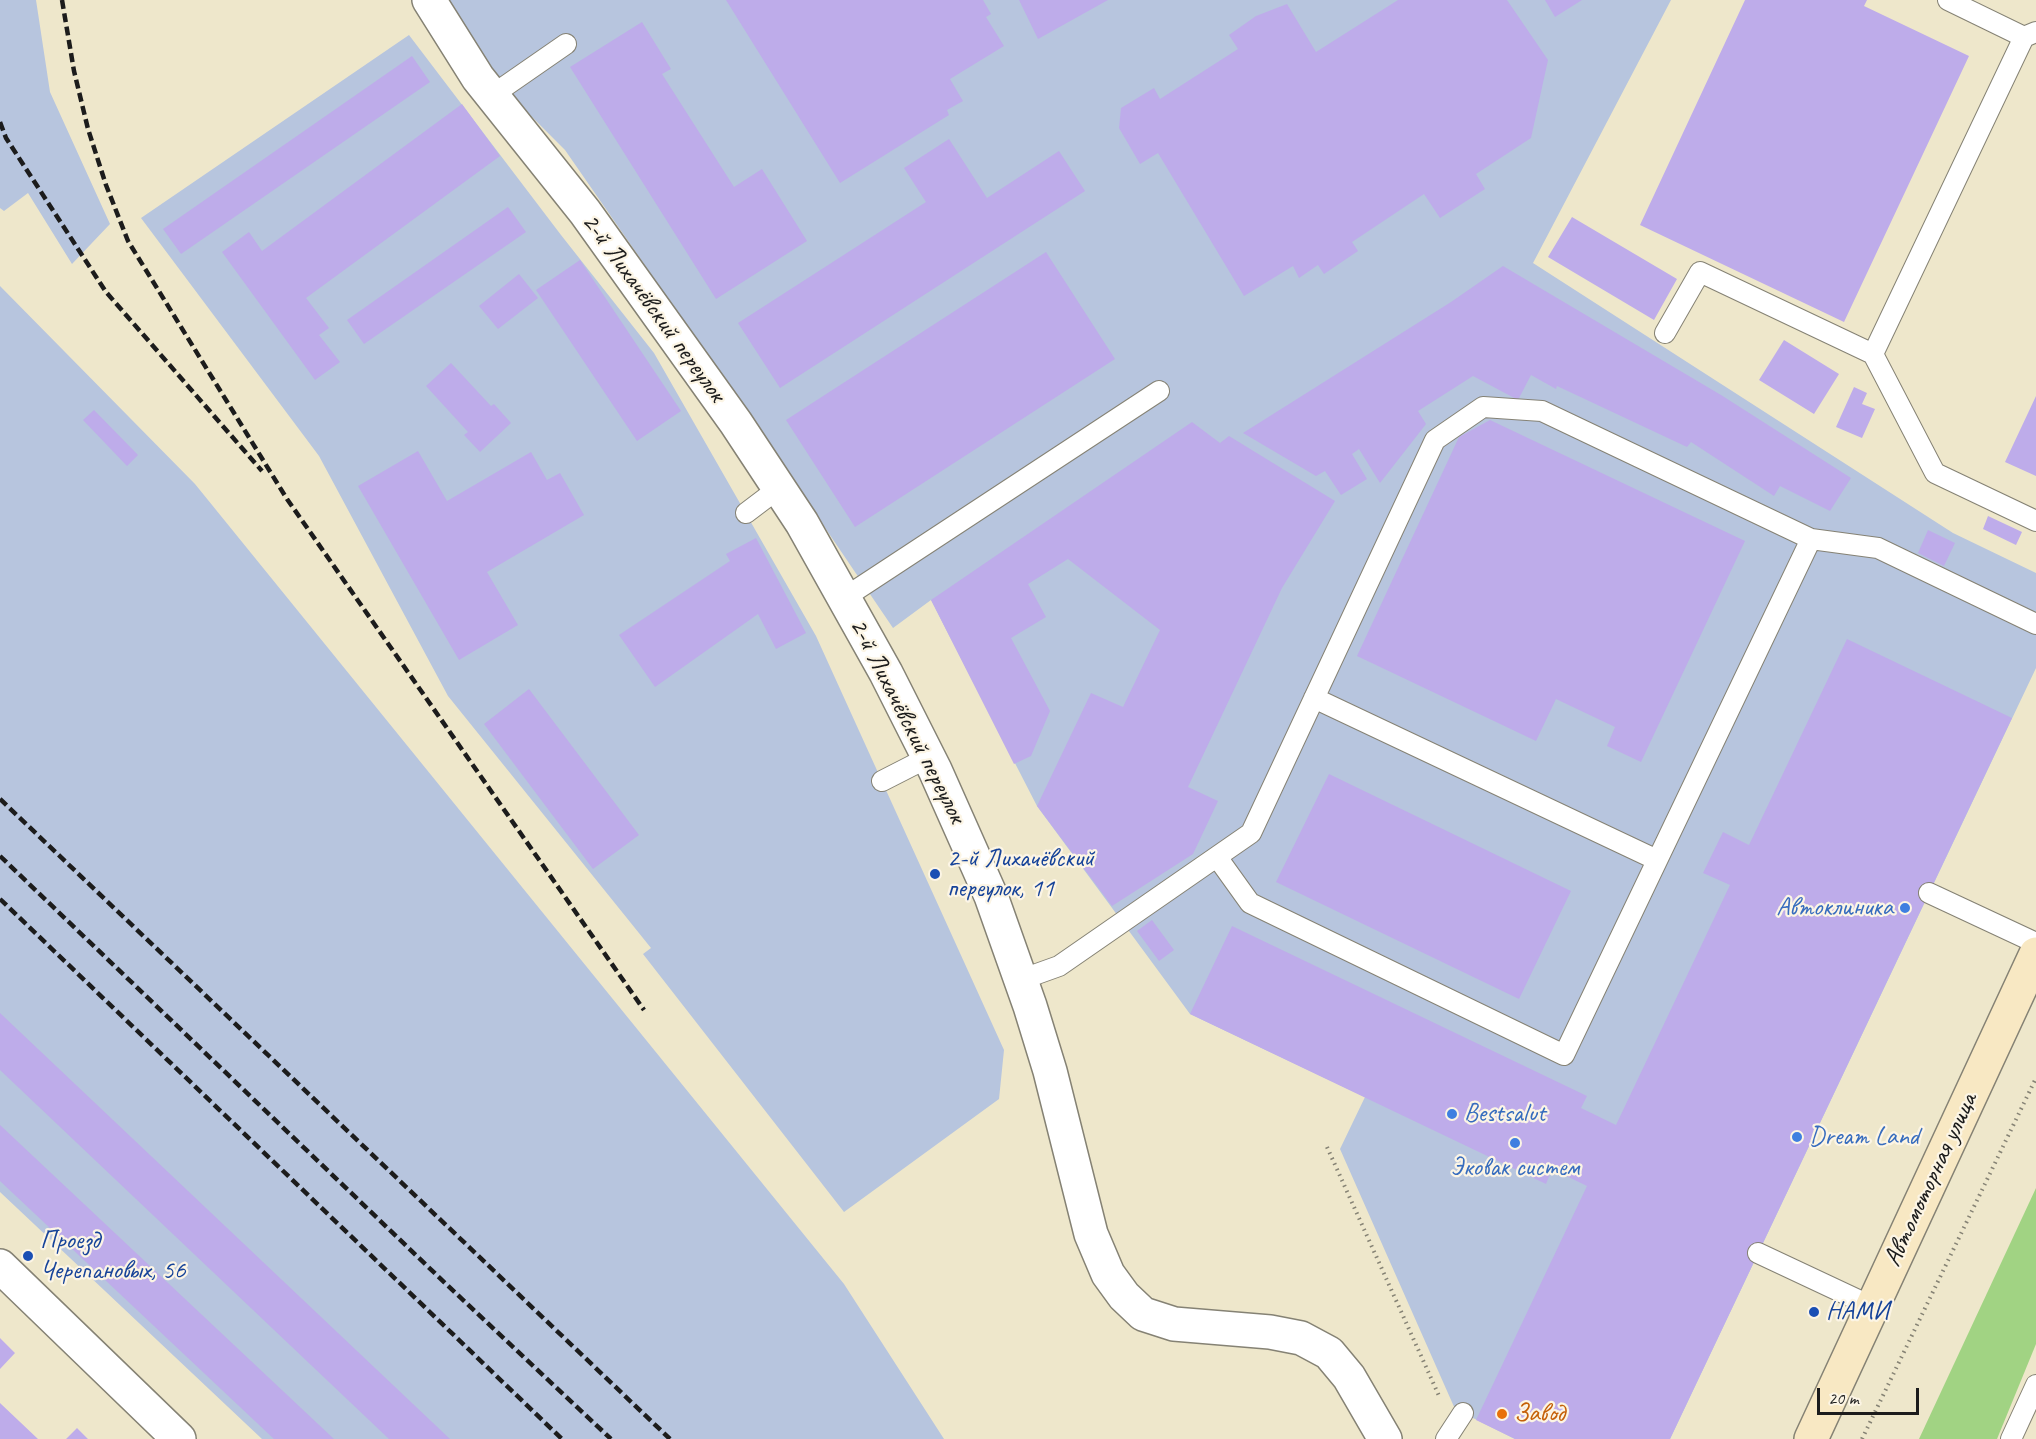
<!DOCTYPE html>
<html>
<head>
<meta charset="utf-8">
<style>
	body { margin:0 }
	#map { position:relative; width:2036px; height:1439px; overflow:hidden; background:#eee7cb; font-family:Caveat,sans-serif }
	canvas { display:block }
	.scale { position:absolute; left:1817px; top:1388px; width:102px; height:27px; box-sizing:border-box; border:3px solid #1c1c1c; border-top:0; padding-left:8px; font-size:18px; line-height:21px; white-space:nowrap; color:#1c1c1c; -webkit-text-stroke:4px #fcf5e5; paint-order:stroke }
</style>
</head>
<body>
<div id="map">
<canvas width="2036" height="1439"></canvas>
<div class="scale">20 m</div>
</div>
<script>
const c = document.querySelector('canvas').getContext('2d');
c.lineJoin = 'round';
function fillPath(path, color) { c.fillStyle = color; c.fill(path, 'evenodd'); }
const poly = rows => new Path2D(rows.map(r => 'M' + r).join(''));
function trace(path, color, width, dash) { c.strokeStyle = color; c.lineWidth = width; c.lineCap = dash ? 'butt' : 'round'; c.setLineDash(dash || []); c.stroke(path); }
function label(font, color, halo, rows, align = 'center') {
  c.font = font + ' Caveat,sans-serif'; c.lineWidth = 4.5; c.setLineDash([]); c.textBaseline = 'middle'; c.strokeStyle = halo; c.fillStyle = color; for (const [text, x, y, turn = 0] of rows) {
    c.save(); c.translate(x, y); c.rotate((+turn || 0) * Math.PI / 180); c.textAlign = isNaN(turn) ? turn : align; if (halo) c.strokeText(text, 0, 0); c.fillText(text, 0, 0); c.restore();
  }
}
fillPath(poly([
	[0,0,36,0,50,92,110,224,72,264,28,193,4,211,0,208],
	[448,0,1671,0,1533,263,1953,533,2036,573,2036,668,1670,1439,1515,1439,1455,1409,1340,1149,1365,1097,1190,1014,1037,806,931,600,893,628,741,404,565,150,501,86],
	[409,35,561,235,654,353,816,636,1004,1050,999,1099,844,1212,643,954,651,948,448,696,319,456,141,218],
	[0,286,195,484,844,1284,944,1439,262,1439,0,1192]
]), '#b7c5de');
fillPath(poly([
	[2036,1188,2036,1344,1997,1439,1919,1439]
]), '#a1d383');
fillPath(poly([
	[726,0,983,0,991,14,986,17,1004,46,950,79,963,101,947,110,949,115,840,183],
	[1019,0,1108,0,1038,39],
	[1398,0,1507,0,1548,60,1531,138,1476,174,1485,189,1440,218,1424,194,1352,242,1358,251,1324,274,1318,265,1299,278,1293,266,1244,296,1158,153,1140,164,1119,128,1121,108,1154,88,1160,99,1238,49,1229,35,1256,16,1287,4,1316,52],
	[1545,0,1582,0,1555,17],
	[1745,0,1867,0,1864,6,1969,56,1844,322,1640,225],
	[642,22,671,69,662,74,734,187,762,169,807,241,716,299,570,67],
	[412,56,430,82,181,254,163,229],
	[462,104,500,156,306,298,329,328,319,335,340,362,315,380,222,252,249,232,262,251],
	[949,139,987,198,1059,151,1085,191,780,388,738,323,926,202,904,168],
	[508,207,526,232,364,344,347,320],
	[1572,217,1677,279,1654,320,1548,257],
	[1046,252,1115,359,855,527,786,420],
	[580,260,681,411,637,441,536,290],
	[1503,266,1721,395,1851,478,1830,511,1780,486,1774,496,1691,442,1687,447,1557,386,1556,389,1531,375,1518,400,1473,376,1418,411,1426,424,1380,483,1359,449,1352,454,1367,479,1341,495,1325,471,1316,476,1243,433,1451,302],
	[519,274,538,298,498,329,479,306],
	[1784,340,1839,374,1814,414,1759,380],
	[451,363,491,406,494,404,511,423,480,452,464,435,468,432,426,386],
	[1854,387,1867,393,1862,404,1875,409,1862,438,1836,427],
	[2036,396,2036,476,2005,462],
	[94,410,138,455,127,466,83,420],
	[1490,420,1745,541,1641,762,1607,746,1615,727,1556,699,1536,741,1357,656,1459,437],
	[1192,422,1220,443,1229,436,1335,501,1282,588,1188,787,1218,801,1193,854,1112,906,1037,806,1091,693,1123,707,1160,630,1068,559,1028,584,1046,617,1011,638,1050,711,1031,756,1014,764,931,600],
	[418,451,447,501,531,452,547,480,560,473,584,515,487,572,518,625,459,660,358,486],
	[1988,516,2022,532,2016,545,1983,529],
	[1928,530,1955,543,1944,566,1918,553],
	[756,538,806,633,776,649,758,614,655,687,619,635,730,561,726,554],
	[1847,639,2012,718,1670,1439,1515,1439,1476,1420,1587,1186,1552,1169,1546,1184,1190,1014,1232,926,1587,1096,1581,1108,1616,1125,1730,885,1703,873,1723,832,1749,845],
	[529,689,639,835,593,869,484,724],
	[1329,774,1571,891,1519,999,1276,882],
	[1152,920,1174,950,1159,961,1137,931],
	[0,1013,450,1439,389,1439,0,1070],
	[0,1125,334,1439,274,1439,0,1181],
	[0,1338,15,1353,0,1369],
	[0,1403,38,1439,0,1439],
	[77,1428,88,1439,66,1439]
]), '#beacea');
const lane = poly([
	[1948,0,2024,37,2036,32],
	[2024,37,1873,354,1935,473,2036,521],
	[491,96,566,44],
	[1665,333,1700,272,1873,354],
	[746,513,779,488],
	[844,598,1159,391],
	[1314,698,1657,860],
	[882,781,929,757],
	[1217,857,1250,903,1564,1055,1811,539],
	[1929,893,2036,943],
	[1020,980,1059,966,1251,833,1435,440,1483,407,1542,411,1811,539,1878,548,2036,624],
	[1758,1253,1873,1307],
	[1446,1439,1463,1413],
	[2011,1439,2036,1385]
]);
const street = poly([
	[429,0,478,78,585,212,736,423,802,523,886,673,935,770,991,896,1030,1006,1050,1071,1091,1234,1108,1274,1124,1296,1143,1314,1174,1324,1270,1332,1301,1338,1329,1353,1349,1377,1385,1439],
	[0,1266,179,1439]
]);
const secondary = poly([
	[1811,1439,2036,954]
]);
trace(lane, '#858274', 22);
trace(street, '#858274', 36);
trace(secondary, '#858274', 36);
trace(poly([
	[1327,1147,1440,1398],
	[1862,1439,2036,1078]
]), '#858274', 4, [1.5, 4.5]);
trace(lane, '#fff', 20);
trace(street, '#fff', 33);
trace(secondary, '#f8e8c3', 33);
trace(poly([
	[62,0,74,71,88,129,106,185,128,241,287,499,644,1010],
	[0,122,6,138,106,292,262,471],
	[0,799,670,1439],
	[0,856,445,1283,611,1439],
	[0,899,562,1439]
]), '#1c1c1c', 4.5, [9, 4.5]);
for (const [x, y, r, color] of [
	[935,874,6,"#1a4fb4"],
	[1905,908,6,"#3f7fe0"],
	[1452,1114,6,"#3f7fe0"],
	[1797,1137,6,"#3f7fe0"],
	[1515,1143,6,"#3f7fe0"],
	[28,1256,6,"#1a4fb4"],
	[1814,1312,6,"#1a4fb4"],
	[1502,1414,6,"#e8710a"]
]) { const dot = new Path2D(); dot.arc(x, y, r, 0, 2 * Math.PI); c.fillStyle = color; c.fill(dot); trace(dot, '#fcf5e5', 2); }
label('26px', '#1c1c1c', '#fcf5e5', [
	["2-й Лихачёвский переулок",653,308,54],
	["2-й Лихачёвский переулок",907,721,63],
	["Автомоторная улица",1931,1180,-65]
]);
label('26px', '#164399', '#fcf5e5', [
	["2-й Лихачёвский",947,859],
	["переулок, 11",947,889],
	["Проезд",40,1241],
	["Черепановых, 56",40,1271],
	["НАМИ",1826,1312]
], 'left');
label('26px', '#366cbe', '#fcf5e5', [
	["Автоклиника",1893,908,"right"],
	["Bestsalut",1464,1114],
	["Dream Land",1809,1137],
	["Эковак систем",1515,1168,"center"]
], 'left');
label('26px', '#c56008', '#fcf5e5', [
	["Завод",1514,1414]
], 'left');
</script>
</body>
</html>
